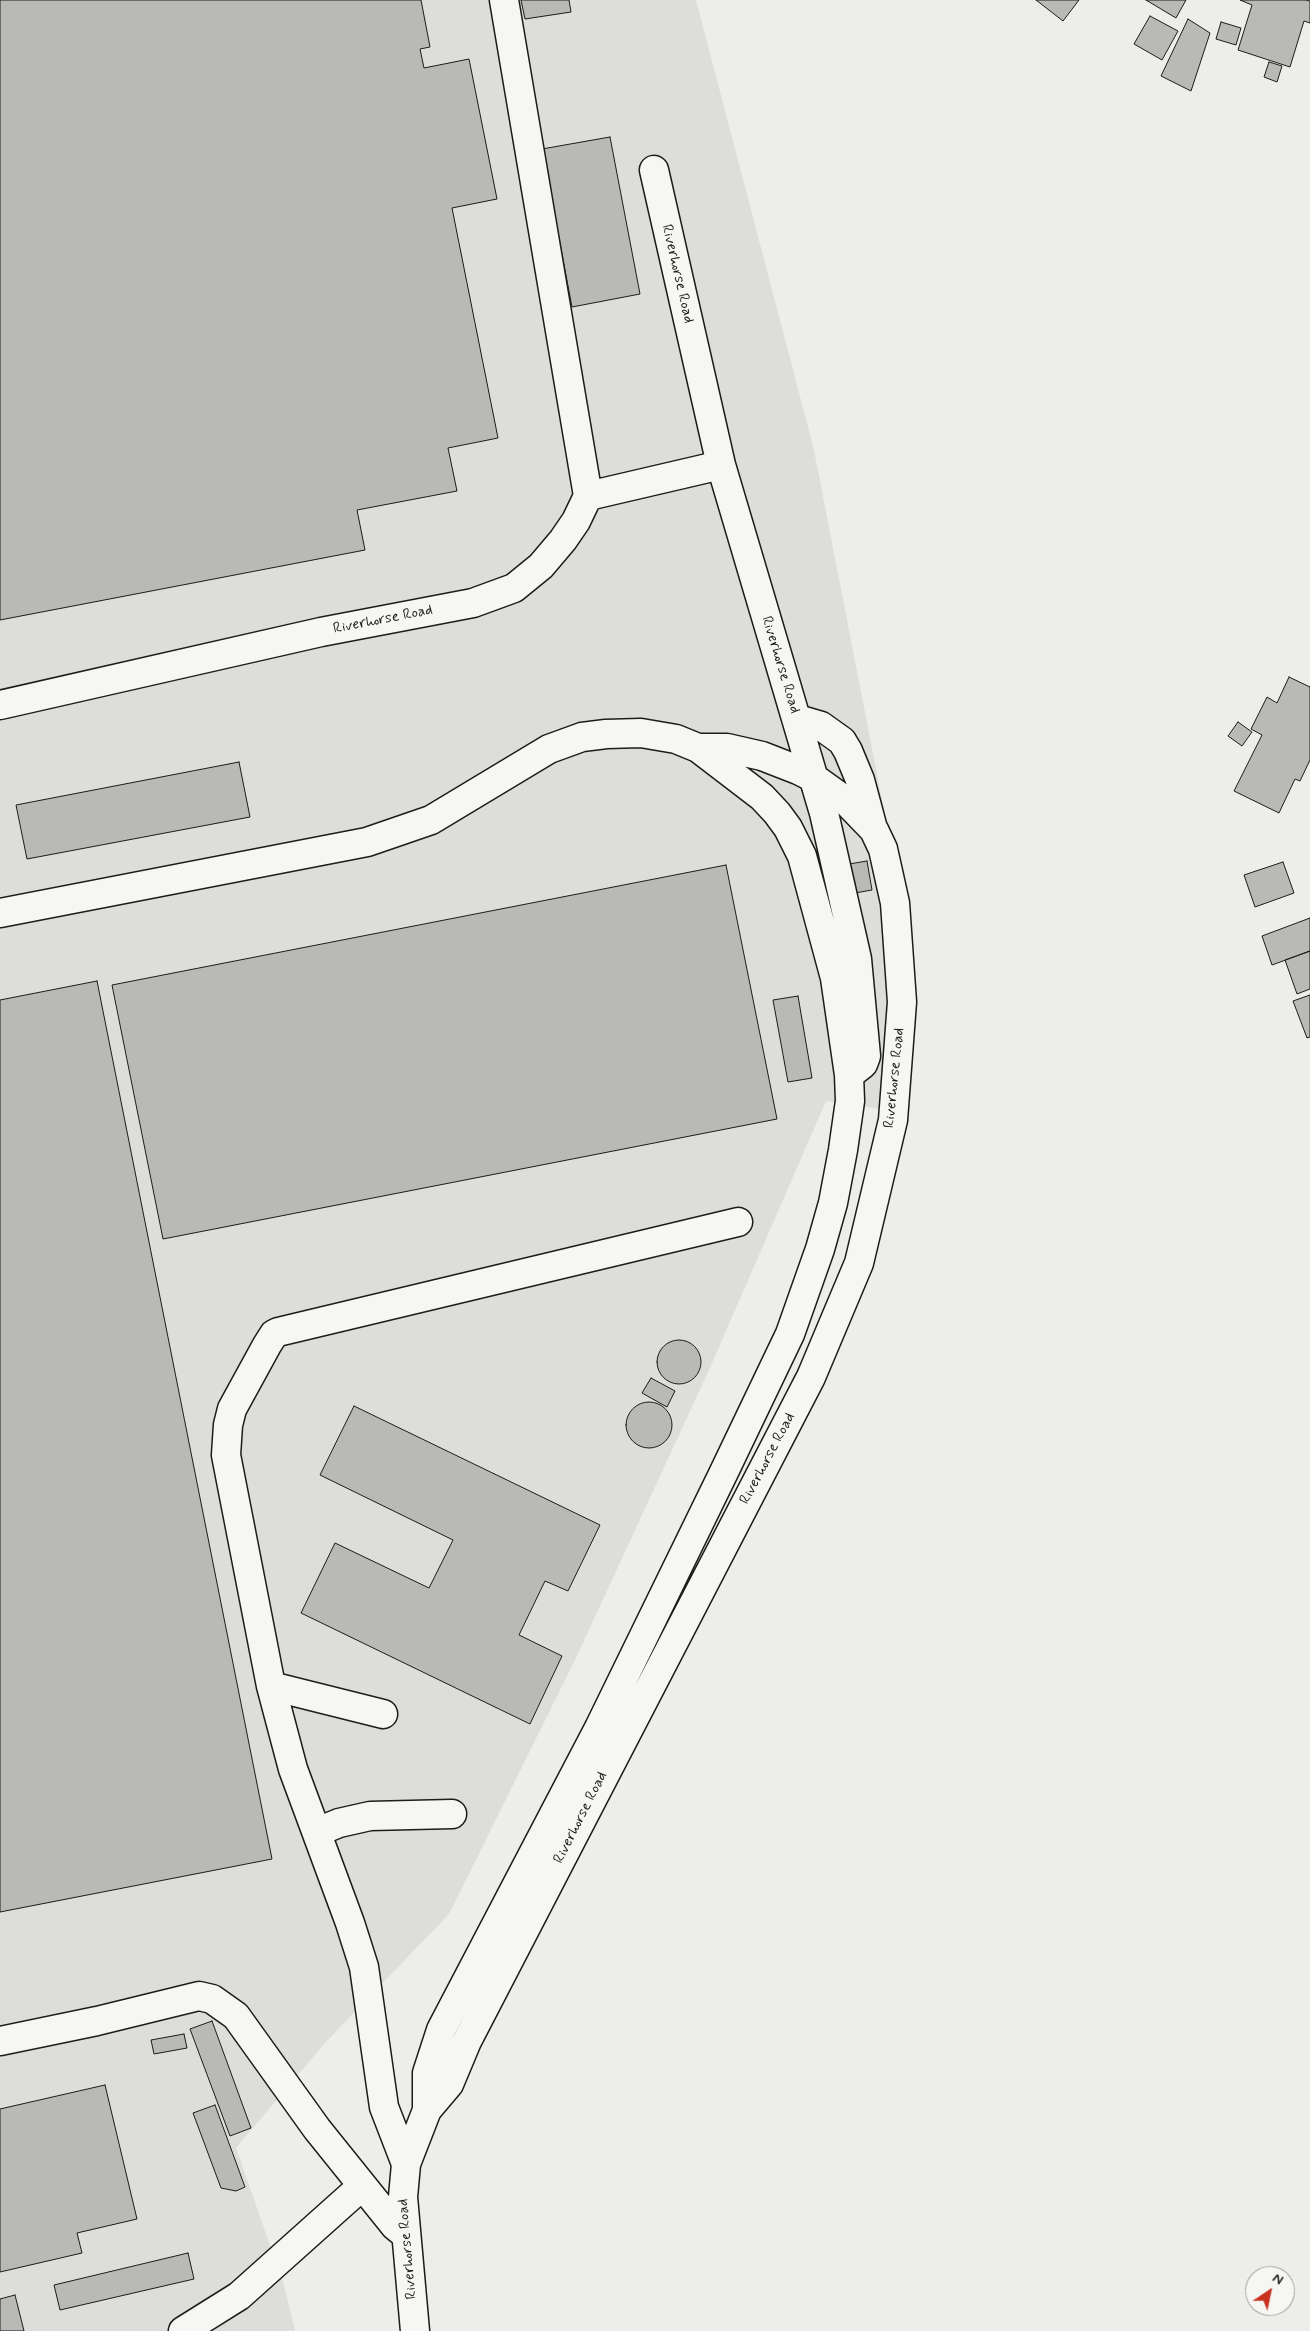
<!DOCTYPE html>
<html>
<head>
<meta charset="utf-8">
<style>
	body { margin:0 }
	#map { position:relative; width:1310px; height:2331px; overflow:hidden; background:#edede9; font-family:Mynerve,sans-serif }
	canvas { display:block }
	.north { position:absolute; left:1245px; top:2266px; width:50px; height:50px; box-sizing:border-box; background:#f6f6f2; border:1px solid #9f9f9c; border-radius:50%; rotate:34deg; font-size:14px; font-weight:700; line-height:20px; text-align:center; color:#1c1c1c }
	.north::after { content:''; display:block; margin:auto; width:18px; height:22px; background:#c8321e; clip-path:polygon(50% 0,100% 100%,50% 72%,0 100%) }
</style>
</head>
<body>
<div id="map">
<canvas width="1310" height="2331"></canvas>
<div class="north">N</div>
</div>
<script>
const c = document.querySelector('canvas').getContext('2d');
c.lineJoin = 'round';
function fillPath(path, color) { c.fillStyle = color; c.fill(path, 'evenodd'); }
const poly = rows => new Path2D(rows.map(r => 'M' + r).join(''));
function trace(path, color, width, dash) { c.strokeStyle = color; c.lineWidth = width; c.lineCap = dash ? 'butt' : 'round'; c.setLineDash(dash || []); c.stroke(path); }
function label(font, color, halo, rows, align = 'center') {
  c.font = font + ' Mynerve,sans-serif'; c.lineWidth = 5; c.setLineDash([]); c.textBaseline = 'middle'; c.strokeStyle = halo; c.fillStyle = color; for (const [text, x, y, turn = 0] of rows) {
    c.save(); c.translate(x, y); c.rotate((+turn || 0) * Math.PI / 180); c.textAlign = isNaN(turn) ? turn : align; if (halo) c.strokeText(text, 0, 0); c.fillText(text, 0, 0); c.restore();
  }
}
fillPath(poly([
	[0,0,696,0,814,450,894,862,899,1112,826,1101,709,1370,575,1660,449,1914,324,2044,236,2148,284,2285,295,2331,0,2331]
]), '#ddddda');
const building = poly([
	[0,0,421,0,430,47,420,49,424,68,469,59,497,199,452,208,498,438,448,448,457,491,357,510,365,550,0,620,0,0],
	[521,0,569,0,571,12,525,19,521,0],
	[1036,0,1079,0,1063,21,1036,0],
	[1146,0,1186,0,1176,18,1146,0],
	[1306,0,1310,1,1310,23,1304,21,1290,67,1238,50,1252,5,1240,0,1306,0],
	[1150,16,1178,31,1162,60,1134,44,1150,16],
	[1188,19,1210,33,1191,91,1161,76,1188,19],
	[1221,22,1241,28,1236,45,1216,39,1221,22],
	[1269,62,1282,66,1277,82,1264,77,1269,62],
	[610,137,640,294,572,307,542,149,610,137],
	[1289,677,1310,687,1310,760,1300,781,1295,779,1279,813,1234,791,1262,735,1251,729,1267,697,1277,703,1289,677],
	[1238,722,1252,732,1242,746,1228,736,1238,722],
	[239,762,250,817,27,859,16,805,239,762],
	[867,861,872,890,855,893,849,864,867,861],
	[1283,862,1294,893,1255,907,1244,875,1283,862],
	[726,865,777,1119,163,1239,112,985,726,865],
	[1310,918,1310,951,1272,965,1262,936,1310,918],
	[1310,951,1310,989,1297,994,1285,960,1310,951],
	[97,981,272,1859,0,1912,0,1000,97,981],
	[1310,995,1310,1037,1307,1038,1293,1001,1310,995],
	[798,996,812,1078,788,1082,773,1000,798,996],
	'657 1362a22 22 0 1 1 44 0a22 22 0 1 1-44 0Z',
	[651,1378,675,1391,667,1407,642,1393,651,1378],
	'626 1425a23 23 0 1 1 46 0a23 23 0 1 1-46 0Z',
	[354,1406,600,1525,568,1591,545,1581,519,1635,562,1656,530,1724,301,1613,335,1543,429,1588,453,1540,320,1475,354,1406],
	[212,2021,251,2128,230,2136,190,2029,212,2021],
	[184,2034,187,2048,154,2054,151,2040,184,2034],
	[105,2085,137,2219,77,2233,82,2253,0,2272,0,2109,105,2085],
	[215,2105,245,2187,236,2191,221,2188,193,2113,215,2105],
	[188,2253,194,2279,60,2310,54,2285,188,2253],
	[15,2295,24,2331,0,2331,0,2299,15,2295]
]);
fillPath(building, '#b9b9b6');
trace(building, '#1c1c1c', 1);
const minor = poly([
	[504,0,588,496],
	[654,170,721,465,824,813,857,959,866,1056,863,1064,849,1075],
	[588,496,721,465],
	[0,705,321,632,473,603,514,588,541,566,563,540,576,521,588,496],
	[797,719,821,726,842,741,848,751,860,780,872,825],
	[0,913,367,842,431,820,549,749,582,737,606,734,641,733,676,739,698,748,762,797,777,813,788,828,802,856,835,978,849,1075,850,1101,843,1150,833,1203,820,1249,790,1334,723,1474,599,1728,441,2030,427,2073,427,2110],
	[271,1686,383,1714],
	[317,1832,339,1823,370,1816,452,1814],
	[0,2041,97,2021,199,1996,212,1999,236,2016,317,2129,395,2226,406,2235],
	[406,2164,384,2107,364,1967,350,1923,293,1769,271,1686,226,1455,228,1425,232,1409,267,1345,274,1334,278,1332,738,1222],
	[183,2331,239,2296,362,2186],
	[415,2331,403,2197,406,2164,427,2110,449,2084,467,2041,811,1377,859,1263,893,1120,902,1002,895,903,883,849,874,830,846,801,814,778,798,770,762,756,727,748,698,748]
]);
trace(minor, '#1c1c1c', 31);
trace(minor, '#f6f6f2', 28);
label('15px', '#1c1c1c', '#f6f6f2', [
	["Riverhorse Road",677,274,77],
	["Riverhorse Road",383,620,-11],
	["Riverhorse Road",780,665,73],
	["Riverhorse Road",895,1078,-84],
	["Riverhorse Road",768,1459,-62],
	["Riverhorse Road",581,1818,-63],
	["Riverhorse Road",408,2249,-95]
]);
</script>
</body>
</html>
